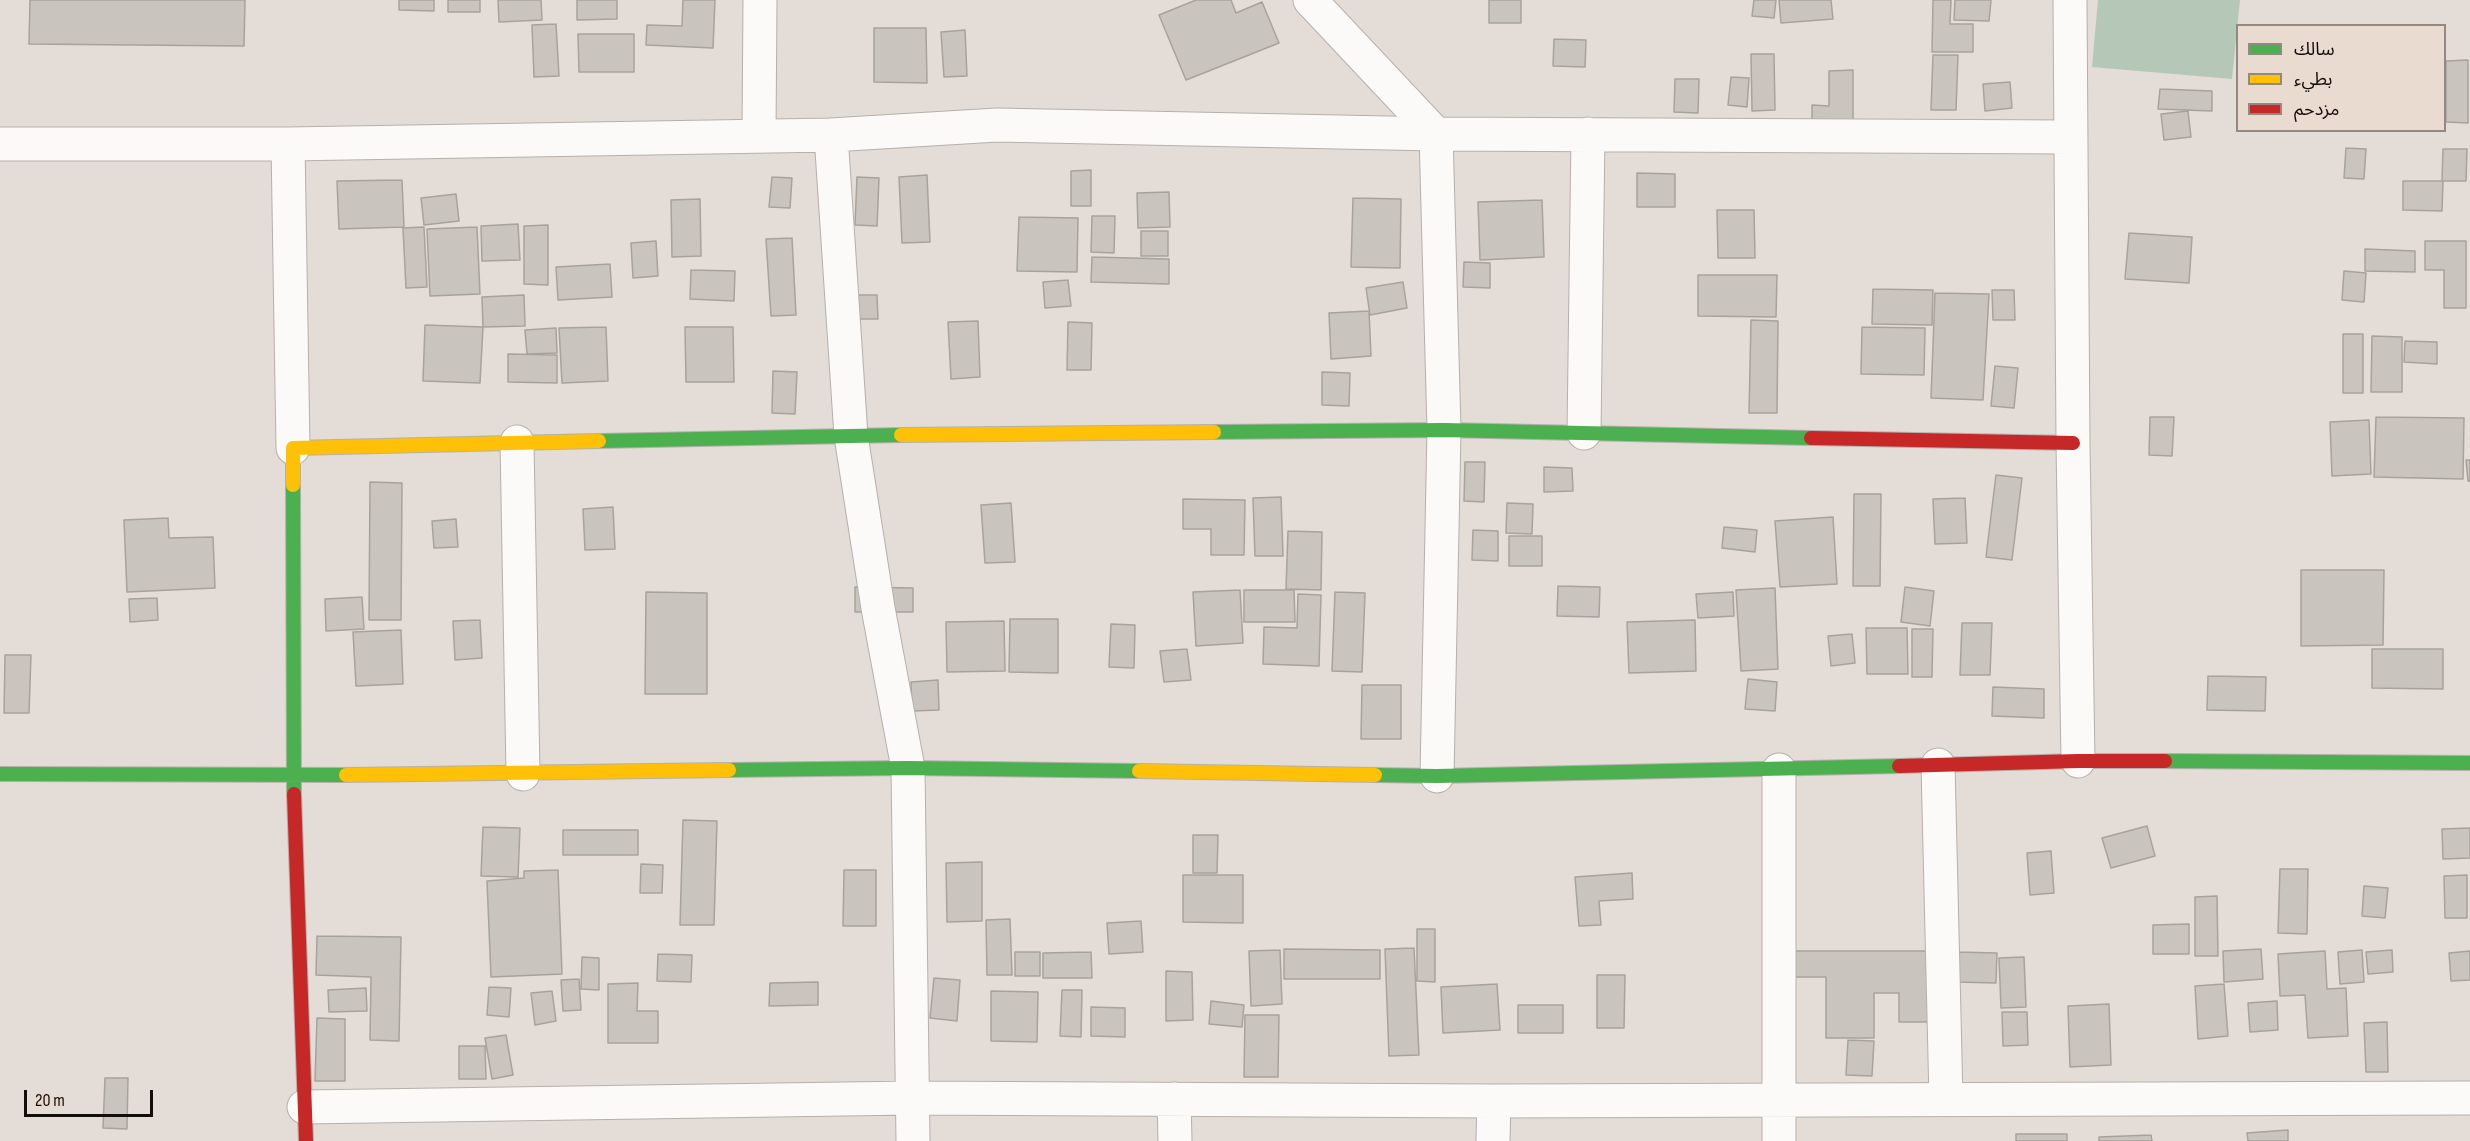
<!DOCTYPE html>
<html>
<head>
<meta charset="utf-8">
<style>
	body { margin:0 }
	#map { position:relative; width:2470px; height:1141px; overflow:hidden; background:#e4dcd6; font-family:"Sofia Sans Condensed","Noto Sans Arabic",sans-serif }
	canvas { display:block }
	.legend { position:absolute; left:2236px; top:24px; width:210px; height:108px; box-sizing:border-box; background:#eadbd0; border:2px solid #948981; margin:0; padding:8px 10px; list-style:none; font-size:18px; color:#120e0a }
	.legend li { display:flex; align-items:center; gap:12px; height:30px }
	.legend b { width:30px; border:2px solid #948981 }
	.scale { position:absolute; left:24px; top:1090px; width:129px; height:27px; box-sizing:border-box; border:3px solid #120e0a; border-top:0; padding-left:8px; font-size:18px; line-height:21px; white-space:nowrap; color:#120e0a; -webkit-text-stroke:4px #eadbd0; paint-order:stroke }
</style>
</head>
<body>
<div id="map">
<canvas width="2470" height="1141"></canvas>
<ul class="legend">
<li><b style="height:8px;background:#4caf50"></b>سالك</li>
<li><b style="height:8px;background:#ffc107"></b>بطيء</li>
<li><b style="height:8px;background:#c62828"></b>مزدحم</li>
</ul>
<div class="scale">20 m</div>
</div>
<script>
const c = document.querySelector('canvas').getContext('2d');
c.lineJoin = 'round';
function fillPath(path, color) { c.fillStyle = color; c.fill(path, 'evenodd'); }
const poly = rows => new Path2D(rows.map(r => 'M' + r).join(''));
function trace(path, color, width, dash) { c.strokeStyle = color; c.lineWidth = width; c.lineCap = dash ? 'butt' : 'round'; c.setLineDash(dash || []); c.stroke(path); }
fillPath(poly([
	[2098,0,2240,0,2232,79,2092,67]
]), '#b5c8b7');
const building = poly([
	[30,0,245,0,244,46,29,44,30,0],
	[399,0,434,0,434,11,399,10,399,0],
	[448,0,480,0,480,12,448,12,448,0],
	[498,0,541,0,542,20,499,22,498,0],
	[577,0,617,0,617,19,577,20,577,0],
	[683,0,715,0,713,48,646,45,647,25,682,26,683,0],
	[1196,0,1231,0,1236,13,1262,2,1279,43,1186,80,1159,15,1196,0],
	[1489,0,1521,0,1521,23,1489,23,1489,0],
	[1754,0,1776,0,1774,18,1752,16,1754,0],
	[1779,0,1831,0,1833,19,1781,23,1779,0],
	[1933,0,1951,0,1950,24,1973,24,1973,52,1932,52,1933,0],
	[1955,0,1991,0,1989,21,1954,20,1955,0],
	[556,24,559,76,534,77,532,25,556,24],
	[874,28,926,28,927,83,874,82,874,28],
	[965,30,967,76,944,77,941,32,965,30],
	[578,34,634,34,634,72,579,72,578,34],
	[1554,39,1586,40,1585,67,1553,66,1554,39],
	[1751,54,1774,54,1775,110,1752,111,1751,54],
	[1933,55,1958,55,1956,110,1931,110,1933,55],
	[2468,60,2468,123,2446,122,2446,61,2468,60],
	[1853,70,1853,130,1812,130,1812,105,1829,106,1829,71,1853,70],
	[1731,77,1749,78,1747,107,1728,105,1731,77],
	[1675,79,1699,79,1698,113,1674,112,1675,79],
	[2010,82,2012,108,1985,111,1983,84,2010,82],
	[2160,89,2212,91,2212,111,2158,109,2160,89],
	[2188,111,2191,137,2164,140,2161,114,2188,111],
	[2346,148,2366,149,2364,179,2344,178,2346,148],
	[2443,149,2467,149,2466,181,2442,181,2443,149],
	[1091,170,1091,206,1071,206,1071,171,1091,170],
	[1637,173,1675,174,1675,207,1637,207,1637,173],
	[927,175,930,242,902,243,899,177,927,175],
	[772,177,792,178,790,208,769,207,772,177],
	[857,177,879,178,877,226,855,225,857,177],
	[402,180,404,227,339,229,337,181,402,180],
	[2403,181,2443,181,2442,211,2403,210,2403,181],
	[1169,192,1170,227,1138,228,1137,193,1169,192],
	[456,194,459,221,424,225,421,198,456,194],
	[1353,198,1401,199,1400,268,1351,267,1353,198],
	[700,199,701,256,672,257,671,200,700,199],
	[1542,200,1544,257,1480,260,1478,202,1542,200],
	[1717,210,1754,210,1755,258,1718,258,1717,210],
	[1092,216,1115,216,1114,253,1091,252,1092,216],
	[1019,217,1078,218,1077,272,1017,271,1019,217],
	[518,224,520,260,482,261,481,226,518,224],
	[548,225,548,285,524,284,524,226,548,225],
	[424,227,427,287,406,288,403,228,424,227],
	[477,227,480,294,430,296,427,229,477,227],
	[1141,231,1168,231,1168,256,1141,256,1141,231],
	[2129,233,2192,237,2189,283,2125,279,2129,233],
	[792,238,796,315,771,316,766,239,792,238],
	[656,241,658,276,633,278,631,243,656,241],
	[2425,241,2466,241,2466,308,2444,308,2444,270,2425,270,2425,241],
	[2365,249,2415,251,2415,272,2365,271,2365,249],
	[1092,257,1169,259,1169,284,1091,282,1092,257],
	[1464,262,1490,263,1490,288,1463,287,1464,262],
	[610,264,612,297,558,300,556,267,610,264],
	[691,270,735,271,734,301,690,299,691,270],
	[2344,271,2366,273,2364,302,2342,300,2344,271],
	[1698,275,1777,275,1776,317,1698,316,1698,275],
	[1068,280,1071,306,1045,308,1043,282,1068,280],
	[1403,282,1407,308,1370,315,1366,288,1403,282],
	[1873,289,1933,290,1932,325,1872,324,1873,289],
	[1992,290,2014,290,2015,320,1993,320,1992,290],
	[1935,293,1989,294,1983,400,1931,398,1935,293],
	[524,295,525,326,483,327,482,297,524,295],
	[855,295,877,295,878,319,855,319,855,295],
	[1369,311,1371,356,1331,359,1329,313,1369,311],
	[1751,320,1778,321,1777,413,1749,413,1751,320],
	[978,321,980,377,951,379,948,322,978,321],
	[1068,322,1092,323,1091,370,1067,370,1068,322],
	[425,325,483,327,480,383,423,381,425,325],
	[606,327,608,381,562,383,559,328,606,327],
	[685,327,733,327,734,382,686,382,685,327],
	[1862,327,1925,328,1924,375,1861,374,1862,327],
	[556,328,557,353,527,354,525,330,556,328],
	[2343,334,2363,334,2363,393,2343,393,2343,334],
	[2372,336,2402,337,2402,392,2371,392,2372,336],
	[2405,341,2437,342,2437,364,2404,362,2405,341],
	[508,354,557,355,557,383,508,382,508,354],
	[1995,366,2018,368,2014,408,1991,406,1995,366],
	[773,371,797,372,795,414,772,413,773,371],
	[1322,372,1350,373,1349,406,1322,405,1322,372],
	[2150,417,2174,417,2172,456,2149,455,2150,417],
	[2376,417,2464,418,2463,479,2374,477,2376,417],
	[2369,420,2371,474,2332,476,2330,422,2369,420],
	[2466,460,2470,460,2470,481,2468,481,2466,460],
	[1465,462,1485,462,1484,502,1464,501,1465,462],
	[1544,467,1572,468,1573,491,1544,492,1544,467],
	[1996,475,2022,478,2012,560,1986,557,1996,475],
	[370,482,402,483,401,620,369,620,370,482],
	[1854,494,1881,494,1880,586,1853,586,1854,494],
	[1281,497,1283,556,1255,556,1253,498,1281,497],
	[1965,498,1967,543,1935,544,1933,499,1965,498],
	[1183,499,1245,500,1244,555,1211,555,1211,529,1183,529,1183,499],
	[1011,503,1015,562,985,563,981,505,1011,503],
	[1507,503,1533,504,1532,534,1506,533,1507,503],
	[613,507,615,549,585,550,583,509,613,507],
	[1833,517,1837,584,1780,587,1775,521,1833,517],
	[168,518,169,538,213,537,215,588,127,592,124,520,168,518],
	[456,519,458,547,434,548,432,521,456,519],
	[1724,527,1757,530,1755,552,1722,548,1724,527],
	[1473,530,1498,531,1498,561,1472,560,1473,530],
	[1288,531,1322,532,1321,590,1286,589,1288,531],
	[1509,536,1542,536,1542,566,1509,566,1509,536],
	[2301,570,2384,570,2383,645,2301,646,2301,570],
	[1558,586,1600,587,1599,617,1557,616,1558,586],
	[855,587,913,588,913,612,855,612,855,587],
	[1905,587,1934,591,1930,626,1901,622,1905,587],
	[1775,588,1778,669,1741,671,1736,590,1775,588],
	[1240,590,1243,643,1196,646,1193,592,1240,590],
	[1244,590,1294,590,1295,622,1244,622,1244,590],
	[646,592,707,593,707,694,645,694,646,592],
	[1335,592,1365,593,1362,672,1332,671,1335,592],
	[1733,592,1734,616,1698,618,1696,594,1733,592],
	[1298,594,1321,595,1319,666,1263,664,1264,627,1297,628,1298,594],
	[362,597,364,629,326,631,325,599,362,597],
	[157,598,158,620,130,622,129,599,157,598],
	[1010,619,1058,619,1058,673,1009,672,1010,619],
	[480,620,482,658,455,660,453,621,480,620],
	[1695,620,1696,671,1629,673,1627,622,1695,620],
	[1004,621,1005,671,947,672,946,622,1004,621],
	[1962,623,1992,623,1990,675,1960,675,1962,623],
	[1111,624,1135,625,1134,668,1109,667,1111,624],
	[1866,628,1907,628,1908,674,1867,674,1866,628],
	[1912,629,1933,629,1932,677,1912,677,1912,629],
	[401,630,403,684,356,686,353,632,401,630],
	[1852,634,1855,663,1831,666,1828,636,1852,634],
	[1187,649,1191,680,1164,682,1160,651,1187,649],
	[2372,649,2443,649,2443,689,2372,688,2372,649],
	[5,655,31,655,29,713,4,713,5,655],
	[2208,676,2266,677,2265,711,2207,710,2208,676],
	[1748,679,1777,682,1775,711,1745,709,1748,679],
	[938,680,939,710,912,711,911,682,938,680],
	[1362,685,1401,685,1401,739,1361,739,1362,685],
	[1993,687,2044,689,2044,718,1992,716,1993,687],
	[683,820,717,821,714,925,680,925,683,820],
	[2147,826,2155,856,2111,868,2102,838,2147,826],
	[483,827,520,828,518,877,481,876,483,827],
	[2470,828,2470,858,2443,859,2442,829,2470,828],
	[563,830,638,830,638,855,563,855,563,830],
	[1193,835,1218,835,1217,873,1193,873,1193,835],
	[2051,851,2054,893,2030,895,2027,853,2051,851],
	[982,862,982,921,947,922,946,863,982,862],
	[641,864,663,865,662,893,640,893,641,864],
	[2280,869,2308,869,2307,934,2278,933,2280,869],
	[558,870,562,974,491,977,487,881,524,878,524,871,558,870],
	[844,870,876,870,876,926,843,926,844,870],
	[1632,873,1633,899,1599,901,1601,925,1579,926,1575,877,1632,873],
	[1183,875,1243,875,1243,923,1183,922,1183,875],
	[2467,875,2467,918,2445,918,2444,876,2467,875],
	[2364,886,2388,888,2385,918,2362,916,2364,886],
	[2217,896,2218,956,2195,956,2195,897,2217,896],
	[1010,919,1012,975,987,975,986,920,1010,919],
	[1141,921,1143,952,1109,954,1107,923,1141,921],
	[2189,924,2189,954,2153,954,2153,925,2189,924],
	[1417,929,1435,929,1435,982,1417,981,1417,929],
	[317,936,401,937,399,1041,370,1040,371,977,316,975,317,936],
	[1414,948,1419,1055,1389,1056,1385,949,1414,948],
	[1284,949,1380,950,1380,979,1284,979,1284,949],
	[2261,949,2263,979,2224,982,2223,951,2261,949],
	[1280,950,1282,1004,1251,1006,1249,951,1280,950],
	[2362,950,2364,982,2340,984,2338,952,2362,950],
	[2392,950,2393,972,2368,974,2366,952,2392,950],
	[1791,951,1946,951,1946,1022,1899,1022,1899,993,1874,993,1874,1038,1826,1038,1826,977,1790,977,1791,951],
	[2325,951,2327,989,2346,988,2348,1036,2308,1038,2305,995,2280,996,2278,954,2325,951],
	[2470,951,2470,980,2451,981,2449,953,2470,951],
	[1015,952,1040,952,1040,976,1015,976,1015,952],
	[1091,952,1092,978,1043,978,1043,953,1091,952],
	[1957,952,1997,953,1996,983,1956,982,1957,952],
	[658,954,692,955,691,982,657,981,658,954],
	[582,957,599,958,599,990,581,989,582,957],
	[2024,957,2026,1007,2001,1008,1999,958,2024,957],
	[1166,971,1192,972,1193,1020,1166,1021,1166,971],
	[1597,975,1625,975,1624,1028,1597,1028,1597,975],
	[934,978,960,980,957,1021,930,1018,934,978],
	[579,979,581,1010,563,1011,561,980,579,979],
	[818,982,818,1005,769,1006,770,983,818,982],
	[638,983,637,1011,658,1011,658,1043,608,1043,608,984,638,983],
	[1497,984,1500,1030,1443,1033,1441,987,1497,984],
	[2224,984,2228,1036,2198,1039,2195,986,2224,984],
	[489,987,511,988,509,1017,487,1015,489,987],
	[366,988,367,1011,329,1012,328,990,366,988],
	[1062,990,1082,990,1081,1037,1060,1036,1062,990],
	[552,991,556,1021,535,1025,531,993,552,991],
	[991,991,1038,992,1037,1042,991,1041,991,991],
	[1211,1001,1244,1005,1242,1027,1209,1024,1211,1001],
	[2277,1001,2278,1030,2250,1032,2248,1003,2277,1001],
	[2109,1004,2111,1065,2070,1067,2068,1006,2109,1004],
	[1518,1005,1563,1005,1563,1033,1518,1033,1518,1005],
	[1091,1007,1125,1008,1125,1037,1091,1036,1091,1007],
	[2002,1012,2027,1012,2028,1045,2003,1046,2002,1012],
	[1245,1015,1279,1015,1278,1077,1244,1077,1245,1015],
	[317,1018,345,1019,345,1081,315,1081,317,1018],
	[2387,1022,2388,1072,2366,1072,2364,1023,2387,1022],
	[506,1035,513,1075,492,1079,485,1038,506,1035],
	[1848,1040,1874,1041,1872,1076,1846,1075,1848,1040],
	[459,1046,485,1046,486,1079,459,1079,459,1046],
	[105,1078,128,1078,127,1129,103,1128,105,1078],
	[2288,1130,2288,1141,2248,1141,2247,1133,2288,1130],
	[2016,1134,2067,1134,2067,1141,2016,1141,2016,1134],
	[2151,1135,2152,1141,2099,1141,2099,1137,2151,1135]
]);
fillPath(building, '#cac4be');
trace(building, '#a8a29d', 1.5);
const street = poly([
	[1310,0,1436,134,1444,430,1437,776],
	[2070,0,2073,443,2078,761],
	[759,135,760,0],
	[831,135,851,436,878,608,908,768,913,1141],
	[0,144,288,144,831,135,997,125,1436,134,2071,137],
	[288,144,293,448],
	[1584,433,1588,134],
	[517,442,523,774],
	[1938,765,1946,1099],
	[1779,770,1779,1141],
	[1174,1099,1175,1141],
	[304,1107,912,1098,1494,1101,2470,1098],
	[1493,1141,1494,1101]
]);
const fast = poly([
	[1214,432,1444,430,1811,438],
	[599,441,901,435],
	[293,485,294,794],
	[2165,761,2470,763],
	[729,770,908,768,1139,771],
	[0,774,346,775],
	[1375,775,1437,776,1899,766]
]);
const slow = poly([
	[901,435,1214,432],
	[293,485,293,448,599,441],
	[1139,771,1375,775],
	[346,775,729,770]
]);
const jam = poly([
	[1811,438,2073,443],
	[1899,766,2078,761,2165,761],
	[294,794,306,1141]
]);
trace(street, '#b6b0ab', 35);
trace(fast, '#b6b0ab', 16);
trace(slow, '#b6b0ab', 16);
trace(jam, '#b6b0ab', 16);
trace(street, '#fbfaf9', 33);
trace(fast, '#4caf50', 14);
trace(slow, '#ffc107', 14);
trace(jam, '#c62828', 14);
</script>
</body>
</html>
